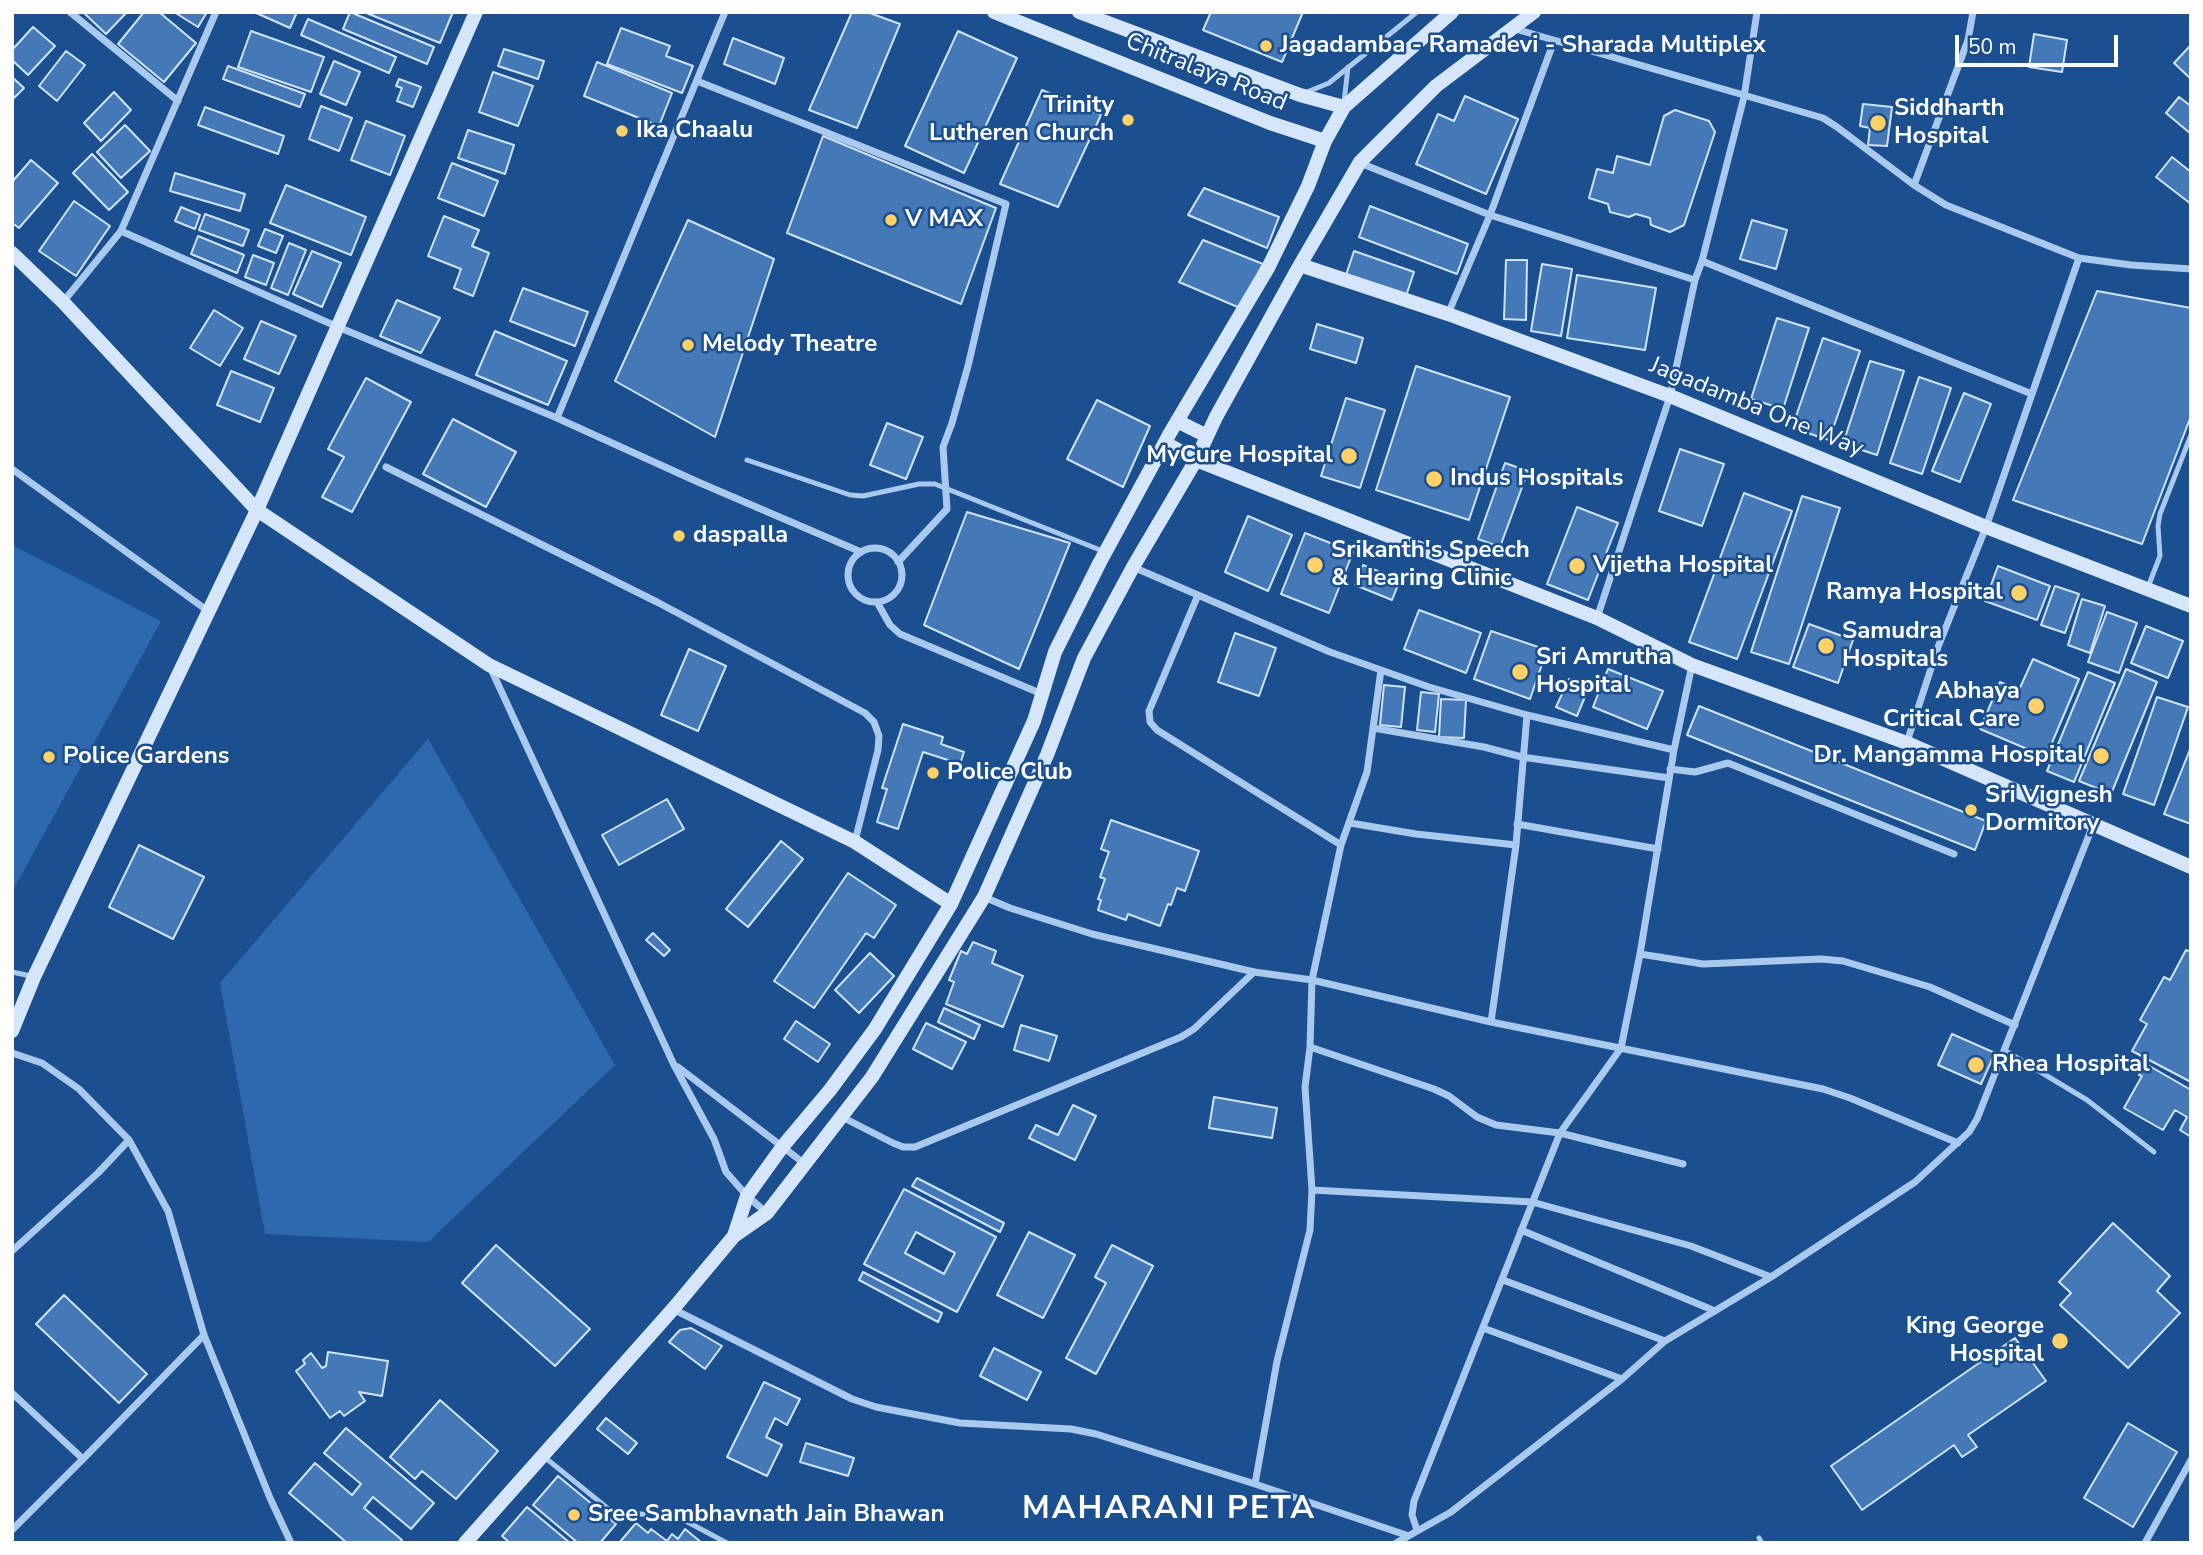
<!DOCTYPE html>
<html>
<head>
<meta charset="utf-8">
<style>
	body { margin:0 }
	#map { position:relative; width:2203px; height:1555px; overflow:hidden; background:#1b4f8f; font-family:"Nunito Sans",sans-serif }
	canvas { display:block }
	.frame { position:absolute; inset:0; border:14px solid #fff; pointer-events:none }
	.scale { position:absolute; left:1955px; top:35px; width:163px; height:32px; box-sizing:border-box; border:4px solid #fff; border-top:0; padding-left:9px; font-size:21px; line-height:24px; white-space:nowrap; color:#fff; -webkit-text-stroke:5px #1b4f8f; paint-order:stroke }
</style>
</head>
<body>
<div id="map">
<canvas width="2203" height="1555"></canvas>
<div class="frame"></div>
<div class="scale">50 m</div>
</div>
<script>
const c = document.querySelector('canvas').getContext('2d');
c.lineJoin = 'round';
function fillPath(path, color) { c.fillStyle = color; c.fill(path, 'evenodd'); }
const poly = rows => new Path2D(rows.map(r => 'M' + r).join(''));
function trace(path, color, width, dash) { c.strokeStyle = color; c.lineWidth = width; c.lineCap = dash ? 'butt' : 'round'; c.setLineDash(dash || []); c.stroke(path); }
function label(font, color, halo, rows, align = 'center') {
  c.font = font + ' "Nunito Sans",sans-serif'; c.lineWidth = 5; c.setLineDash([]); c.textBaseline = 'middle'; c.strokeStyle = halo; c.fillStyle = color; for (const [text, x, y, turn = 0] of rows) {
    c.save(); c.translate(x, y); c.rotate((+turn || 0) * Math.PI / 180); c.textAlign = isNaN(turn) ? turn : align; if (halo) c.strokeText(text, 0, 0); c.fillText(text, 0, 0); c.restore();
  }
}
fillPath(poly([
	[12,545,161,621,12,892],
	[428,739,615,1065,428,1242,265,1234,220,983]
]), '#2e69ad');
const building = poly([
	[83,12,127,12,106,34,83,12],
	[144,12,159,12,196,43,164,82,118,44,144,12],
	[174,12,207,12,198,27,174,12],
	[254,12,297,12,290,28,254,12],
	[350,12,434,47,427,64,343,29,350,12],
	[364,12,453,12,440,43,364,12],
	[852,12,867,12,900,24,857,128,809,110,852,12],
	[1211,12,1303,12,1282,62,1203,30,1211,12],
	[308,19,396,57,389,73,301,35,308,19],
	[33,27,55,46,28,75,12,60,12,50,33,27],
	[621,28,670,46,666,56,693,66,682,93,607,64,621,28],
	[251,31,324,57,311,92,238,67,251,31],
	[958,31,1017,58,964,173,905,146,958,31],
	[2034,34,2067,40,2062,72,2029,67,2034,34],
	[733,38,784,58,775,84,724,64,733,38],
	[2190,46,2191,47,2191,79,2174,63,2190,46],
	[504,49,544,61,538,79,498,66,504,49],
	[66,51,85,65,57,101,39,86,66,51],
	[334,61,360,72,346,105,320,94,334,61],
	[597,62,672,93,659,126,584,96,597,62],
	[228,66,305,94,300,107,223,79,228,66],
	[493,72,533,86,518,126,479,112,493,72],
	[12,77,24,88,12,100,12,77],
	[399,79,421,87,413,107,397,101,402,88,396,86,399,79],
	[1042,90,1101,115,1058,207,1000,184,1042,90],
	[114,92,131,110,101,141,84,123,114,92],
	[1465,96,1518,119,1486,194,1416,164,1438,114,1454,121,1465,96],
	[2179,97,2191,106,2191,134,2166,113,2179,97],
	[1863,104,1892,107,1887,146,1868,145,1870,128,1860,126,1863,104],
	[321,106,352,118,339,151,309,139,321,106],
	[205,107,284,136,278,154,198,125,205,107],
	[1675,110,1709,121,1715,132,1684,225,1670,232,1651,225,1650,218,1636,214,1629,217,1610,212,1608,204,1589,198,1597,169,1613,173,1617,156,1650,165,1664,116,1675,110],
	[366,121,405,136,390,175,351,160,366,121],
	[125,125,150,151,121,178,97,152,125,125],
	[468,130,514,145,505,174,458,158,468,130],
	[823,136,996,208,961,304,787,233,823,136],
	[92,154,128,192,109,210,73,173,92,154],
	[2172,157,2191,172,2191,204,2156,177,2172,157],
	[31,160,58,183,19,228,12,223,12,182,31,160],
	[452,163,498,181,484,216,438,198,452,163],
	[175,173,245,194,240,211,170,191,175,173],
	[286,185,366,217,351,255,270,223,286,185],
	[1204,188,1279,217,1267,248,1188,215,1204,188],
	[74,201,110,226,76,276,39,251,74,201],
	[1370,206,1468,244,1457,274,1359,237,1370,206],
	[181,207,200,215,195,229,175,221,181,207],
	[205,214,249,230,243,246,199,230,205,214],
	[444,216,479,230,472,246,489,253,473,296,454,288,461,269,428,256,444,216],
	[688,220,774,259,715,437,615,381,688,220],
	[1752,220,1787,230,1776,269,1740,259,1752,220],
	[265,229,283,236,276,253,258,246,265,229],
	[198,236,244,255,237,273,191,254,198,236],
	[1203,240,1263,264,1240,308,1179,282,1203,240],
	[289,243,306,250,288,295,271,288,289,243],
	[312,251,341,263,322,307,293,294,312,251],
	[1354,251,1414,272,1406,296,1346,275,1354,251],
	[253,255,274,263,266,285,245,277,253,255],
	[1506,260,1527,260,1526,320,1504,319,1506,260],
	[1542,264,1572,269,1561,336,1531,331,1542,264],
	[1577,275,1656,288,1645,350,1567,338,1577,275],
	[523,288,588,312,575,346,510,321,523,288],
	[2097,291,2191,308,2191,416,2142,544,2013,500,2097,291],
	[397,300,440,318,421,353,380,336,397,300],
	[214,310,243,328,220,366,190,348,214,310],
	[1777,318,1809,328,1783,409,1751,399,1777,318],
	[261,321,296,336,279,374,244,359,261,321],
	[1317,324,1363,338,1356,363,1310,349,1317,324],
	[495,331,567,361,548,405,476,375,495,331],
	[1823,338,1860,351,1829,440,1792,428,1823,338],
	[1870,361,1904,371,1877,455,1843,444,1870,361],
	[1416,366,1510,397,1469,520,1376,490,1416,366],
	[231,371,274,388,260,422,217,405,231,371],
	[1919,377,1951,388,1922,474,1890,463,1919,377],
	[366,378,411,402,352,512,322,497,344,457,328,449,366,378],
	[1964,393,1991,404,1960,482,1932,471,1964,393],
	[1346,398,1385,410,1360,488,1321,476,1346,398],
	[1097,400,1150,426,1123,487,1067,459,1097,400],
	[453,419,516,452,486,507,423,474,453,419],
	[887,423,923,437,906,479,870,465,887,423],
	[1680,449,1724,464,1702,526,1659,511,1680,449],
	[1505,463,1528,471,1500,547,1478,539,1505,463],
	[1744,493,1792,511,1737,659,1689,642,1744,493],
	[1802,496,1840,508,1789,664,1751,652,1802,496],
	[1577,507,1618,523,1588,600,1547,584,1577,507],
	[967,512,1070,543,1019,669,924,625,967,512],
	[1248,516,1292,535,1268,591,1225,572,1248,516],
	[1305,533,1353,552,1329,613,1281,594,1305,533],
	[1363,565,1400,580,1392,600,1355,585,1363,565],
	[1998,566,2050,586,2037,620,1985,601,1998,566],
	[2055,586,2079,594,2065,633,2041,625,2055,586],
	[2082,599,2105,606,2090,653,2068,645,2082,599],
	[1419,610,1481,633,1466,673,1404,649,1419,610],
	[2107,612,2137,623,2119,673,2088,662,2107,612],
	[1809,624,1853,640,1838,683,1793,667,1809,624],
	[2146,626,2183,641,2168,678,2131,663,2146,626],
	[1491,631,1547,650,1530,699,1474,679,1491,631],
	[1235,633,1276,648,1259,696,1218,682,1235,633],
	[689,649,726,666,698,731,661,715,689,649],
	[2033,659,2079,679,2046,757,1980,729,2000,682,2019,690,2033,659],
	[1608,669,1663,691,1647,729,1593,707,1608,669],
	[2126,669,2157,682,2111,794,2079,781,2126,669],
	[2088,672,2115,683,2074,782,2047,771,2088,672],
	[1569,679,1589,687,1577,716,1556,707,1569,679],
	[1384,685,1405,687,1401,727,1380,725,1384,685],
	[1421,692,1439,694,1435,732,1417,730,1421,692],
	[2157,697,2188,707,2154,805,2123,794,2157,697],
	[1441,699,1466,700,1464,738,1439,737,1441,699],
	[1699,706,1986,821,1975,850,1687,735,1699,706],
	[903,724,943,737,941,744,964,752,960,764,923,752,898,829,877,822,887,789,882,788,903,724],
	[2191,747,2191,824,2164,814,2191,747],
	[667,799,684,829,619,865,602,835,667,799],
	[1111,820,1199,851,1185,891,1177,888,1171,905,1168,904,1160,926,1128,914,1126,920,1098,910,1101,900,1098,899,1105,879,1100,877,1109,852,1101,849,1111,820],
	[781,841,803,859,748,927,726,909,781,841],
	[139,845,204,877,173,939,109,907,139,845],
	[848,873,896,905,874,938,866,933,814,1008,774,981,848,873],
	[653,933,670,950,664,956,646,940,653,933],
	[973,942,996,951,992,963,1023,976,1003,1027,946,1004,954,982,949,980,961,951,967,954,973,942],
	[2186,950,2191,952,2191,1082,2132,1051,2147,1024,2140,1020,2164,977,2170,980,2186,950],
	[870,953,894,976,859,1013,835,990,870,953],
	[944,1008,980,1025,974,1039,938,1022,944,1008],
	[796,1021,830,1044,818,1062,784,1039,796,1021],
	[926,1023,966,1042,952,1069,913,1049,926,1023],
	[1021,1025,1057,1036,1049,1061,1014,1050,1021,1025],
	[1952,1034,1995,1053,1981,1084,1938,1065,1952,1034],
	[2146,1064,2191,1090,2191,1137,2180,1130,2187,1117,2175,1110,2163,1130,2124,1108,2142,1076,2139,1075,2146,1064],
	[1214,1097,1277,1108,1272,1138,1209,1128,1214,1097],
	[1073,1105,1096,1116,1075,1160,1029,1138,1036,1125,1058,1135,1073,1105],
	[917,1178,1004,1223,1000,1232,912,1186,917,1178],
	[904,1189,996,1237,957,1312,864,1264,904,1189],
	[916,1232,955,1253,944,1274,905,1253,916,1232],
	[2113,1223,2170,1276,2157,1291,2180,1313,2128,1368,2060,1305,2071,1293,2059,1282,2113,1223],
	[1029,1232,1075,1255,1043,1318,997,1295,1029,1232],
	[496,1245,590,1329,555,1366,462,1283,496,1245],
	[1112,1245,1153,1266,1096,1374,1066,1358,1106,1283,1095,1277,1112,1245],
	[863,1272,942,1313,938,1322,859,1280,863,1272],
	[64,1295,147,1374,119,1403,36,1324,64,1295],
	[691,1328,722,1346,705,1369,669,1342,680,1330,691,1328],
	[2015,1338,2046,1381,1968,1435,1977,1447,1962,1457,1954,1445,1862,1510,1831,1466,2015,1338],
	[994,1348,1041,1372,1027,1400,980,1376,994,1348],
	[328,1352,388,1361,382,1396,359,1392,365,1401,344,1416,340,1411,330,1418,296,1371,305,1364,303,1360,311,1353,322,1368,326,1366,328,1352],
	[764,1382,800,1399,787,1425,775,1418,766,1437,782,1445,767,1476,727,1457,764,1382],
	[440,1400,498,1451,456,1499,422,1471,415,1479,390,1457,440,1400],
	[606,1418,637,1443,628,1454,597,1429,606,1418],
	[2128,1423,2177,1452,2133,1527,2084,1498,2128,1423],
	[346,1428,434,1503,411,1529,373,1497,364,1508,402,1540,400,1543,347,1543,289,1493,315,1463,352,1495,361,1484,324,1453,346,1428],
	[806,1443,854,1458,848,1476,800,1462,806,1443],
	[558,1476,616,1524,600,1543,578,1543,533,1505,558,1476],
	[527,1507,570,1543,510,1543,502,1536,527,1507],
	[636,1523,648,1533,651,1529,667,1541,672,1534,678,1539,685,1529,702,1543,619,1543,636,1523]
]);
fillPath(building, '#4478b7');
trace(building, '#cfe3fa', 2);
trace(poly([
	[1307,92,1329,83,1417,12],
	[1344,102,1348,67],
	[747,460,850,495,863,496,919,484,935,484,1105,552],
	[2148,587,2160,556,2158,526,2160,514,2191,435],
	[12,972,31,976],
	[2004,1050,2087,1100,2154,1152],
	[543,1456,611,1511,680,1518,727,1543],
	[1759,1538,1762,1543]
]), '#a9c9ee', 5);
trace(poly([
	[70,12,178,101],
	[1512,28,1823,118,1837,127,1914,185,1946,205,2079,258,2131,265,2191,269],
	[697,81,1006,204,968,366,952,423,943,447,947,509,898,562],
	[1360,163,1490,215,1695,280],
	[1914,185,1968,40,1973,12],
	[121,231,338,327,557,418,698,482,861,552],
	[1702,261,2032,394],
	[63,302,121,231,216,12],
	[1448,314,1490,215,1554,41],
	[557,418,725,12],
	[386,467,657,602,865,713,874,722,879,736,878,750,855,841],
	[12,469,208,611],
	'848 575a27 27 0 1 1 54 0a27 27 0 1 1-54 0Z',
	[1133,567,1330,652,1429,687,1527,715,1674,750],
	[1198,595,1149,711,1150,722,1157,730,1341,845],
	[877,602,890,625,900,634,1042,694],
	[1597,618,1670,396,1695,280,1702,261,1744,97,1757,12],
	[491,669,674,1065,714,1139,726,1172,747,1196,767,1213],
	[1373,728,1484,747,1522,757,1669,778],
	[1907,742,1938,647,1986,527,2079,258],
	[1670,769,1695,772,1728,763,1954,854],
	[1350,823,1416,834,1516,845],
	[1517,824,1658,849],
	[984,897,1010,908,1092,934,1254,972,1312,980,1491,1022,1823,1089,1850,1098,1958,1143],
	[1640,954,1703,964,1821,959,1843,961,1930,987,2015,1025],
	[1491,1022,1516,845,1527,715],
	[1310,1047,1434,1089,1449,1096,1477,1117,1496,1125,1560,1133,1683,1164],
	[12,1053,42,1063,79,1089,129,1140,168,1211,204,1335,270,1498,291,1543],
	[678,1067,805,1164],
	[842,1117,893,1143,903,1147,915,1147,1181,1037,1194,1029,1254,972],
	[1312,1190,1532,1202,1691,1246,1771,1277],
	[1521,1230,1715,1311],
	[12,1251,98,1173,129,1140],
	[1503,1280,1665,1341],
	[673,1309,852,1399,876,1407,960,1423,1071,1429,1096,1434,1255,1484,1406,1535],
	[1483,1328,1622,1379],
	[12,1393,83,1459,204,1335],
	[1255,1484,1277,1361,1310,1230,1312,1190,1305,1087,1310,1047,1312,980,1341,845,1367,772,1381,670],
	[12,1530,83,1459],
	[1417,1530,1412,1515,1414,1501,1560,1133,1621,1048,1640,954,1674,750,1692,665],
	[1396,1543,1451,1512,1622,1379,1665,1341,1771,1277,1915,1182,1969,1132,1977,1119,2093,825],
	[2145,1543,2191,1460]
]), '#a9c9ee', 7);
trace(poly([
	[994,12,1270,123,1325,141],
	[1079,12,1300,95,1344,107],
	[12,253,63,302,257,510,489,665,855,842,951,904],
	[1300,265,1448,314,1670,396,1986,527,2191,606],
	[1177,421,1207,436],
	[1165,443,1196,460,1597,618,1692,665,1907,743,2191,867],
	[12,1031,34,977,257,510,476,12],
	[734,1236,747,1196,783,1146,830,1090,875,1029,951,904,1034,721,1055,652,1100,562,1170,433,1268,268,1308,186,1325,141,1344,107,1452,12],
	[465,1543,673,1309,734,1236,767,1213,872,1077,984,897,1047,755,1084,658,1133,567,1196,460,1216,417,1300,265,1360,162,1436,86,1534,12]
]), '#d6e6fa', 14);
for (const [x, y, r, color] of [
	[1266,46,7,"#ffd166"],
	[1128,120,7,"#ffd166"],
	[1878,123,9,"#ffd166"],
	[622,131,7,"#ffd166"],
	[891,220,7,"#ffd166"],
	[688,345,7,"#ffd166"],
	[1349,456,9,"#ffd166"],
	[1434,479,9,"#ffd166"],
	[679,536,7,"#ffd166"],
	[1315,565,9,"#ffd166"],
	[1577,566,9,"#ffd166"],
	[2019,593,9,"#ffd166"],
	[1826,646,9,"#ffd166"],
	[1520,672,9,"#ffd166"],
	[2036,706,9,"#ffd166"],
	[2101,756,9,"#ffd166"],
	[49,757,7,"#ffd166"],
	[933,773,7,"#ffd166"],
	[1971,810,7,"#ffd166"],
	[1976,1065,9,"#ffd166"],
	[2060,1341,9,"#ffd166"],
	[574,1515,7,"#ffd166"]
]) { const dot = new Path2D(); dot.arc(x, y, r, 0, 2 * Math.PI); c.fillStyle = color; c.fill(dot); trace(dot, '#1b4f8f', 2.5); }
label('bold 24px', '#fff', '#1b4f8f', [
	["Jagadamba - Ramadevi - Sharada Multiplex",1280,46],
	["Trinity",1114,106,"right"],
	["Lutheren Church",1114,134,"right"],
	["Siddharth",1894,109],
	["Hospital",1894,137],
	["Ika Chaalu",636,131],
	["V MAX",905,220],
	["Melody Theatre",702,345],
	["MyCure Hospital",1333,456,"right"],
	["Indus Hospitals",1450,479],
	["daspalla",693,536],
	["Srikanth's Speech",1331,551],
	["& Hearing Clinic",1331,579],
	["Vijetha Hospital",1593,566],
	["Ramya Hospital",2003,593,"right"],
	["Samudra",1842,632],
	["Hospitals",1842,660],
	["Sri Amrutha",1536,658],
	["Hospital",1536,686],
	["Abhaya",2020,692,"right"],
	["Critical Care",2020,720,"right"],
	["Dr. Mangamma Hospital",2085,756,"right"],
	["Police Gardens",63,757],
	["Police Club",947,773],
	["Sri Vignesh",1985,796],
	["Dormitory",1985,824],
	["Rhea Hospital",1992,1065],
	["King George",2044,1327,"right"],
	["Hospital",2044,1355,"right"],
	["Sree Sambhavnath Jain Bhawan",588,1515]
], 'left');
label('24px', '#fff', '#1b4f8f', [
	["Chitralaya Road",1206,73,22],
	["Jagadamba One Way",1756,408,22]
]);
c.letterSpacing = '2px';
label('bold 32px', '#fff', '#1b4f8f', [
	["MAHARANI PETA",1169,1510]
]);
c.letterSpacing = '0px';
</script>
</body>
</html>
